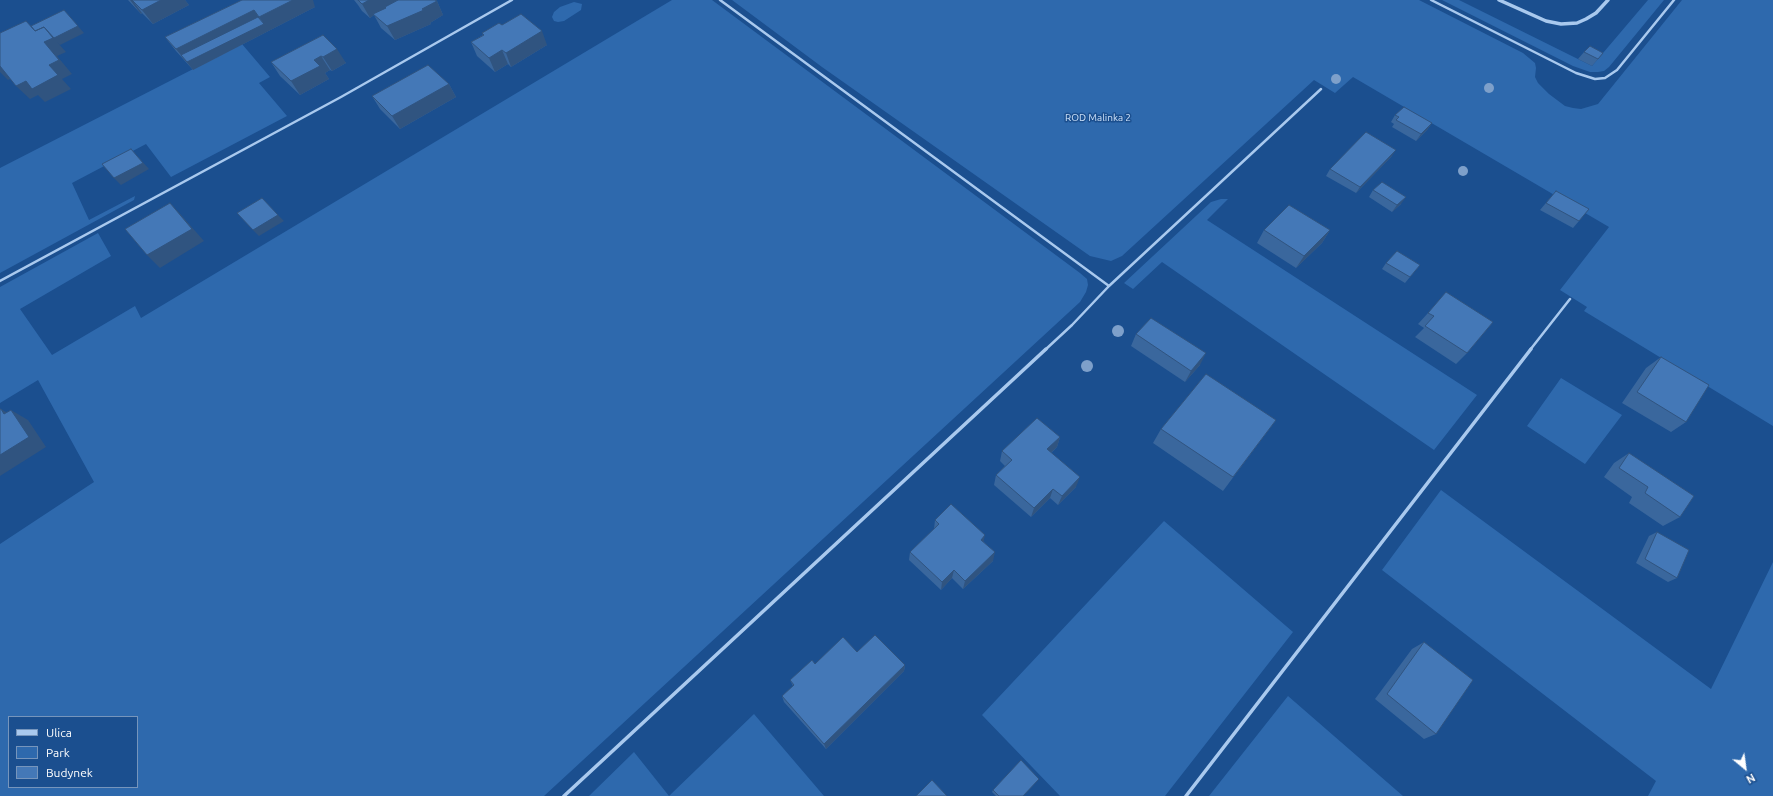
<!DOCTYPE html>
<html>
<head>
<meta charset="utf-8">
<style>
	body { margin:0 }
	#map { position:relative; width:1773px; height:796px; overflow:hidden; background:#1b4f8f; font-family:Ubuntu,sans-serif }
	canvas { display:block }
	.legend { position:absolute; left:8px; top:716px; width:130px; height:72px; box-sizing:border-box; background:#1b4f8f; border:1px solid #7695bc; margin:0; padding:5px 7px; list-style:none; font-size:12px; color:#fff }
	.legend li { display:flex; align-items:center; gap:8px; height:20px }
	.legend b { width:20px; border:1px solid #7695bc }
	.north { position:absolute; left:1725px; top:748px; width:40px; height:40px; -webkit-text-stroke:3px #1b4f8f; paint-order:stroke; rotate:151deg; font-size:11px; font-weight:700; line-height:16px; text-align:center; color:#fff }
	.north::after { content:''; display:block; margin:auto; width:14px; height:18px; background:#fff; clip-path:polygon(50% 0,100% 100%,50% 72%,0 100%) }
</style>
</head>
<body>
<div id="map">
<canvas width="1773" height="796"></canvas>
<ul class="legend">
<li><b style="height:5px;background:#a9c9ee"></b>Ulica</li>
<li><b style="height:11px;background:#2e69ad"></b>Park</li>
<li><b style="height:11px;background:#4478b7"></b>Budynek</li>
</ul>
<div class="north">N</div>
</div>
<script>
const c = document.querySelector('canvas').getContext('2d');
c.lineJoin = 'round';
function fillPath(path, color) { c.fillStyle = color; c.fill(path, 'evenodd'); }
const poly = rows => new Path2D(rows.map(r => 'M' + r).join(''));
function trace(path, color, width, dash) { c.strokeStyle = color; c.lineWidth = width; c.lineCap = dash ? 'butt' : 'round'; c.setLineDash(dash || []); c.stroke(path); }
function label(font, color, halo, rows, align = 'center') {
  c.font = font + ' Ubuntu,sans-serif'; c.lineWidth = 3; c.setLineDash([]); c.textBaseline = 'middle'; c.strokeStyle = halo; c.fillStyle = color; for (const [text, x, y, turn = 0] of rows) {
    c.save(); c.translate(x, y); c.rotate((+turn || 0) * Math.PI / 180); c.textAlign = isNaN(turn) ? turn : align; if (halo) c.strokeText(text, 0, 0); c.fillText(text, 0, 0); c.restore();
  }
}
fillPath(poly([
	[672,0,712,0,1080,273,1087,279,1088,285,1086,292,1080,302,544,796,0,796,0,544,94,482,38,380,0,403,0,287,98,233,111,256,20,309,52,355,135,306,141,318],
	[9,717,137,717,137,787,9,787],
	[732,0,1419,0,1523,53,1535,63,1536,68,1535,77,1538,83,1549,94,1565,106,1573,108,1581,109,1598,104,1682,0,1773,0,1773,426,1584,311,1587,307,1560,290,1609,227,1353,77,1335,93,1314,80,1122,256,1111,261,1090,256,822,67],
	[1442,0,1459,0,1592,66,1648,0,1664,0,1609,67,1604,71,1598,72,1590,72,1573,66],
	[574,2,582,4,581,10,564,21,558,22,554,21,552,17,554,12,560,7],
	[242,44,270,77,259,83,287,116,171,177,146,144,72,183,89,220,135,196,134,200,0,273,0,168],
	[1221,199,1228,199,1207,220,1477,395,1434,450,1162,262,1133,289,1124,283,1211,202],
	[1561,378,1622,415,1585,464,1527,426],
	[1441,490,1711,689,1773,562,1773,796,1648,796,1656,781,1382,570],
	[1164,521,1293,632,1165,796,1060,796,982,715],
	[1288,696,1403,796,1209,796],
	[754,714,824,796,589,796,634,752,669,796]
]), '#2e69ad');
trace(poly([
	[720,0,1109,286],
	[1431,0,1576,73,1595,79,1605,78,1617,70,1674,0],
	[0,281,341,97,512,0],
	[1045,350,1072,325,1109,286,1321,89],
	[1530,350,1570,299]
]), '#a9c9ee', 2.5);
trace(poly([
	[564,796,1046,349],
	[1186,796,1531,349]
]), '#a9c9ee', 3.5);
trace(poly([
	[1499,0,1546,21,1561,24,1577,23,1586,19,1596,13,1608,0]
]), '#a9c9ee', 3.5);
c.fillStyle = '#7ea0ca';
for (const [x, y, r] of [
	[1336,79,5],
	[1489,88,5],
	[1463,171,5],
	[1118,331,6],
	[1087,366,6]
]) { c.beginPath(); c.arc(x, y, r, 0, 2 * Math.PI); c.fill(); }
fillPath(poly([
	[128,0,185,0,189,5,153,24,142,13,141,14],
	[242,0,315,7,193,70,176,51,165,37],
	[354,0,435,0,437,1,443,15,430,23,431,24,395,40,381,28,374,15,370,18,362,11,358,5],
	[502,25,547,45,511,67,508,64,495,72,477,56,471,42,483,35,482,33],
	[323,35,346,63,332,71,330,70,325,73,329,79,300,95,280,76,271,62],
	[1584,52,1603,53,1592,66,1578,59],
	[449,84,456,97,400,129,380,109,372,96],
	[1395,115,1432,123,1427,130,1416,141,1392,127,1394,124,1391,122],
	[1392,156,1356,193,1326,176,1330,169],
	[1373,190,1401,204,1392,212,1369,197],
	[1556,191,1579,221,1573,228,1540,210],
	[1264,230,1330,230,1322,243,1296,268,1257,243],
	[1386,263,1420,265,1405,283,1382,269],
	[1428,313,1493,322,1467,353,1456,364,1415,337,1424,328,1418,324],
	[1136,334,1200,365,1185,382,1131,346],
	[1661,357,1686,422,1671,432,1622,403,1646,368],
	[1276,420,1223,491,1153,443,1161,429],
	[1060,437,1057,447,1051,453,1076,487,1058,505,1050,498,1031,517,994,485,996,475,1005,466,1000,461,1002,451],
	[1629,453,1680,517,1663,526,1629,503,1632,497,1604,477,1614,463],
	[935,520,984,542,993,561,963,589,952,578,941,590,909,560,910,552,934,529],
	[1657,532,1677,578,1668,582,1636,563,1649,536],
	[1424,642,1436,734,1424,739,1375,699,1412,649],
	[857,652,905,665,904,671,826,749,784,702,782,696,793,686,790,680,815,664],
	[993,790,1023,796,996,796,992,792]
]), '#3a679d');
fillPath(poly([
	[130,0,132,0,142,13,141,14],
	[161,0,185,0,189,5,153,24,142,10],
	[293,0,313,0,315,7,193,70,176,49,254,10,263,24,264,24,259,17],
	[369,0,402,0,385,7,386,9,373,14,374,15,370,18,362,4],
	[437,1,443,15,430,23,431,24,395,40,387,26,422,9],
	[78,26,84,33,60,45,57,42,66,52,57,56,72,74,62,79,71,89,45,102,38,95,30,99,16,86,49,65,41,38],
	[542,31,547,45,511,67,506,53],
	[337,49,346,63,332,71,323,57],
	[502,50,508,64,495,72,489,58],
	[321,56,330,70,325,73,329,79,300,95,291,81,314,60],
	[0,66,12,78,8,80,0,72],
	[449,84,456,97,400,129,392,116],
	[1432,123,1427,130,1416,141,1421,134],
	[131,149,149,169,121,185,114,178],
	[1396,150,1392,156,1356,193,1360,187],
	[1406,197,1401,204,1392,212,1397,205],
	[170,203,182,216,204,241,160,268,147,255],
	[278,215,284,221,259,236,253,230],
	[1330,230,1322,243,1296,268,1304,256],
	[1206,353,1200,365,1185,382,1191,371],
	[1,409,16,418,11,410,28,420,46,447,0,476,0,455,4,414],
	[1060,437,1057,447,1044,459,1047,449],
	[1080,477,1076,487,1058,505,1062,496],
	[1053,489,1050,498,1031,517,1034,508],
	[985,535,983,544,981,540],
	[995,552,993,561,963,589,965,581],
	[954,570,952,578,941,590,942,582],
	[905,665,904,671,826,749,824,744]
]), '#305480');
const building = poly([
	[132,0,161,0,142,10,132,0],
	[242,0,293,0,259,17,254,10,176,49,165,37,242,0],
	[358,0,369,0,362,4,358,0],
	[398,0,435,0,437,1,422,9,424,10,387,26,373,14,386,8,385,7,398,0],
	[64,10,78,26,54,38,44,27,35,31,31,26,64,10],
	[521,14,542,31,506,53,502,50,489,58,471,42,484,35,482,33,499,23,502,25,521,14],
	[258,17,264,24,187,62,181,55,258,17],
	[26,21,35,31,44,27,53,38,44,42,59,60,49,65,58,75,32,89,26,81,16,86,0,66,0,33,26,21],
	[323,35,337,49,323,57,321,56,314,60,320,66,291,81,271,62,323,35],
	[1590,46,1603,53,1598,59,1584,52,1590,46],
	[428,65,449,84,392,116,372,96,428,65],
	[1404,107,1432,123,1421,134,1396,120,1399,117,1395,115,1404,107],
	[1366,132,1396,150,1360,187,1330,169,1366,132],
	[131,149,143,163,114,178,102,164,131,149],
	[1382,182,1406,197,1397,205,1373,190,1382,182],
	[1556,191,1589,209,1579,221,1546,203,1556,191],
	[262,198,278,215,253,230,237,213,262,198],
	[170,203,192,229,147,255,125,229,170,203],
	[1289,205,1330,230,1304,256,1264,230,1289,205],
	[1397,251,1420,265,1410,277,1386,263,1397,251],
	[1446,292,1493,322,1467,353,1425,326,1434,316,1428,313,1446,292],
	[1151,318,1206,353,1191,371,1136,334,1151,318],
	[1661,357,1709,385,1686,422,1637,392,1661,357],
	[1206,374,1276,420,1233,477,1161,429,1206,374],
	[0,409,1,409,4,414,11,410,29,437,0,455,0,409],
	[1037,418,1060,437,1047,449,1080,477,1062,496,1053,489,1034,508,996,475,1012,460,1002,451,1037,418],
	[1629,453,1694,496,1680,517,1645,493,1648,487,1619,468,1629,453],
	[951,504,985,535,981,540,995,552,965,581,954,570,942,582,910,552,939,524,935,520,951,504],
	[1657,532,1689,550,1677,578,1645,559,1657,532],
	[875,635,905,665,824,744,782,696,794,685,790,680,812,660,815,664,843,637,857,652,875,635],
	[1424,642,1473,680,1436,734,1387,694,1424,642],
	[1021,760,1039,779,1023,796,999,796,993,790,1021,760],
	[932,780,947,796,916,796,932,780]
]);
fillPath(building, '#4478b7');
trace(building, '#305480', 1);
label('10px', '#cfe3fa', '#1b4f8f', [
	["ROD Malinka 2",1098,118]
]);
</script>
</body>
</html>
